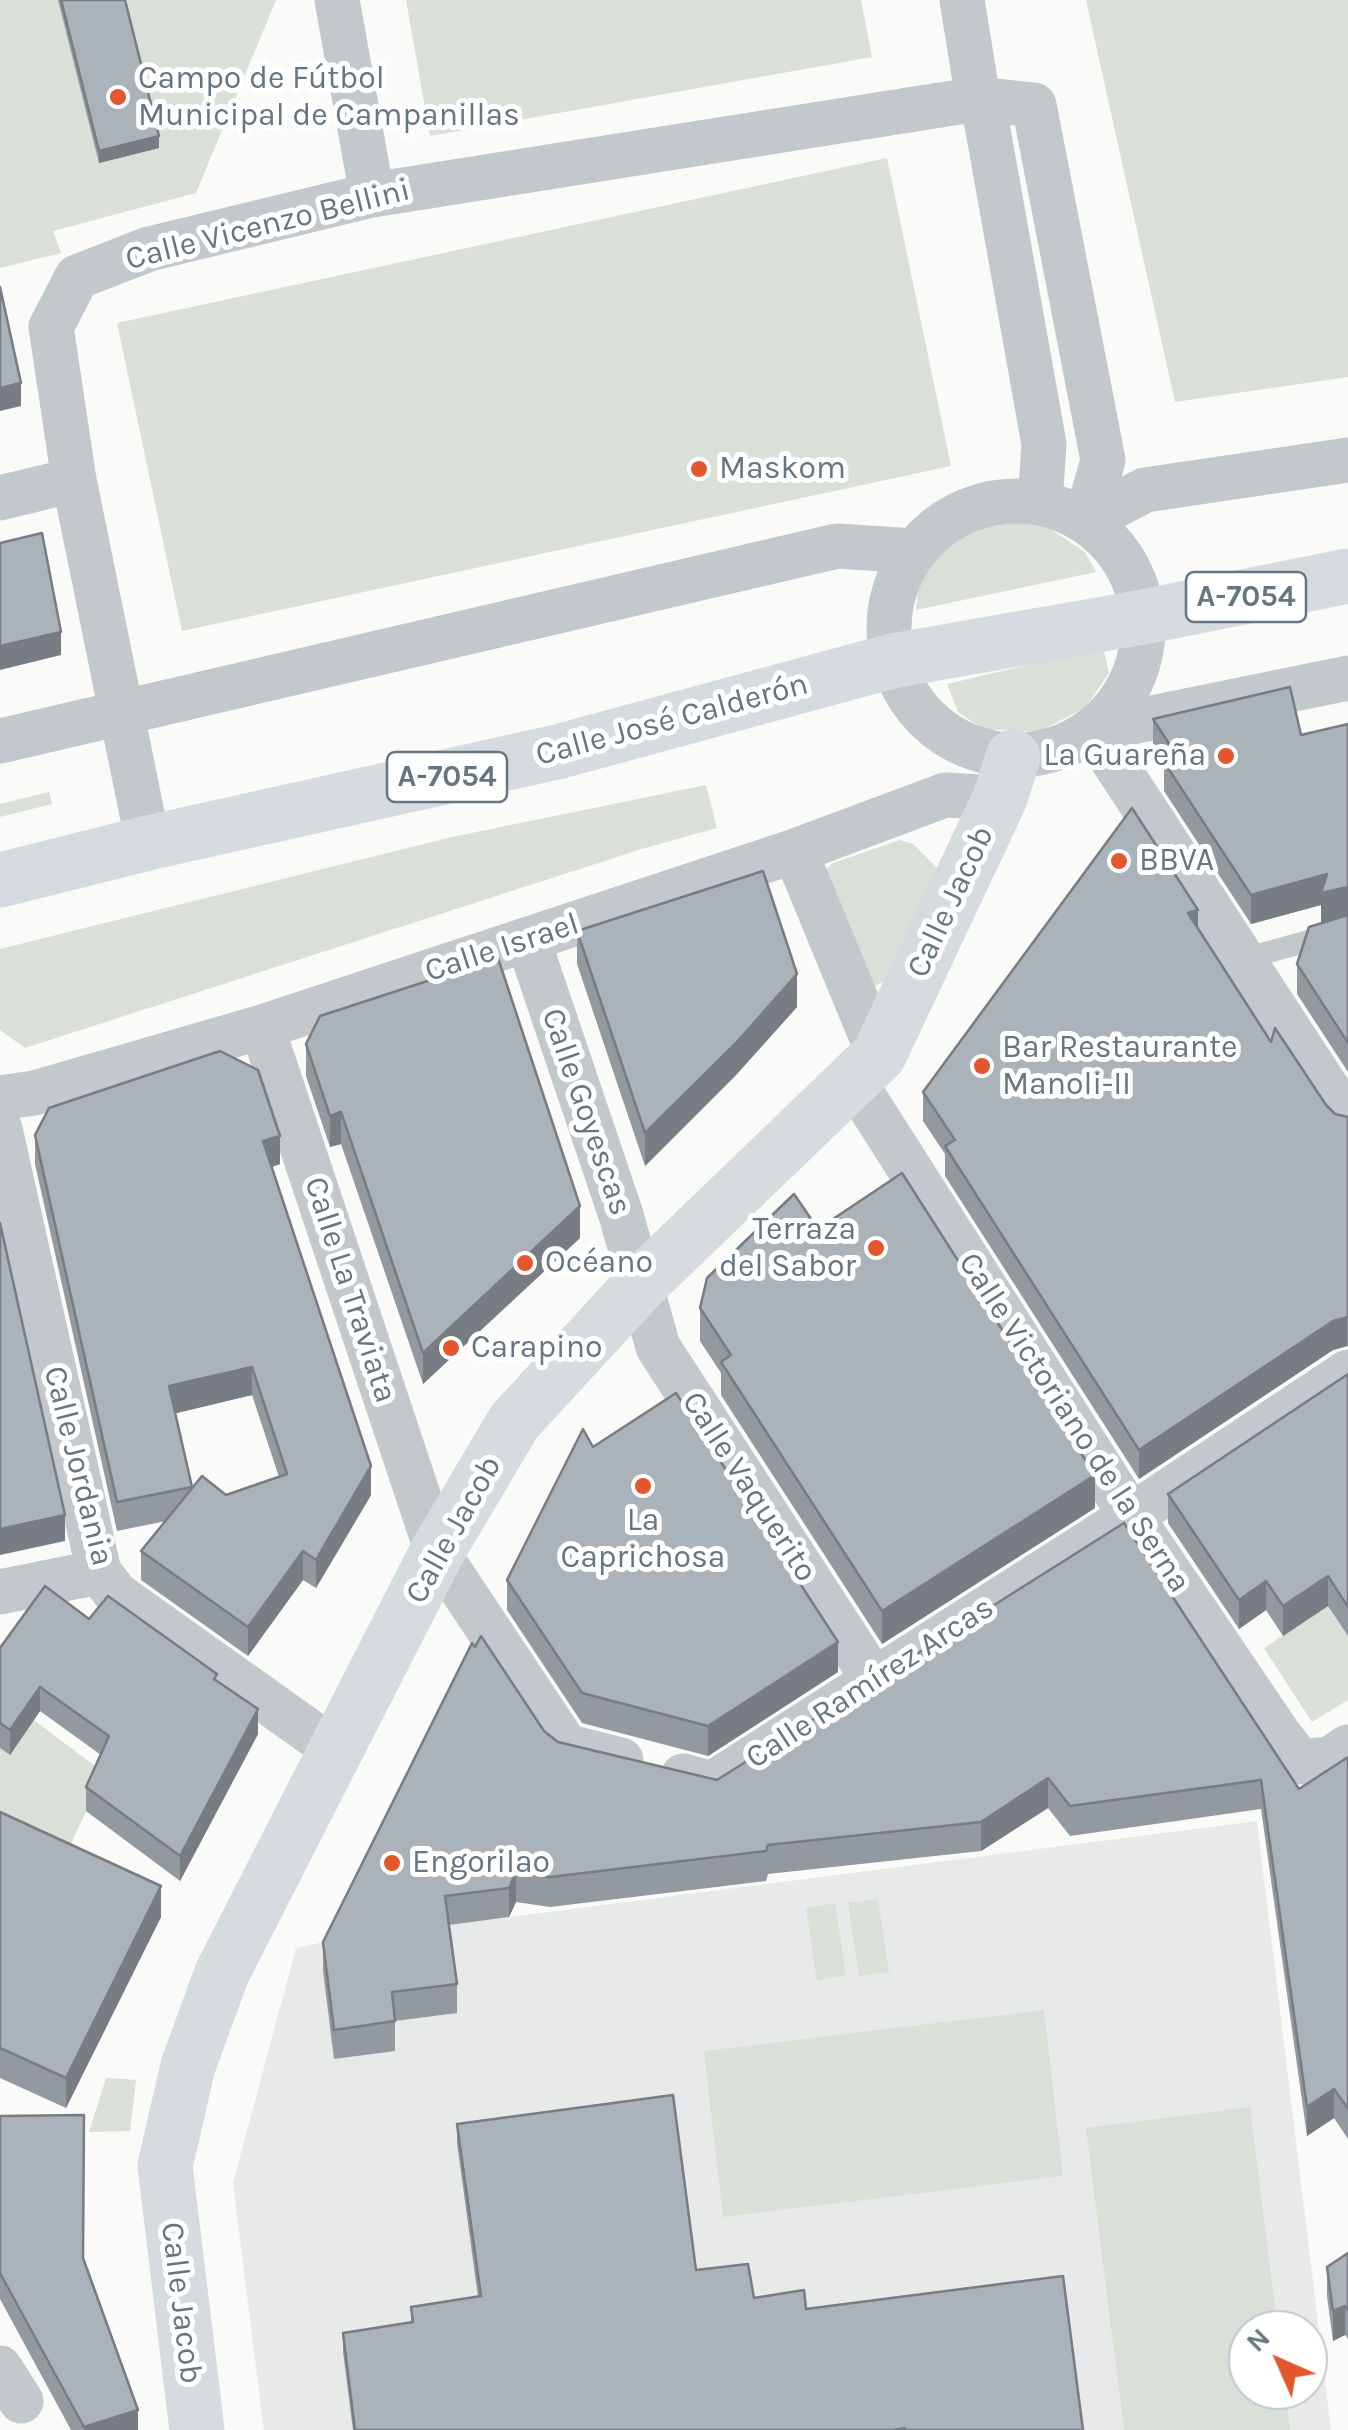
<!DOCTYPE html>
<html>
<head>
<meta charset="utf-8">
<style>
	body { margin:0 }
	#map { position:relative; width:1348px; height:2430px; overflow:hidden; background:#fafaf8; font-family:Karla,sans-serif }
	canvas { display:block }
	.north { position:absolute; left:1228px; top:2310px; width:100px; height:100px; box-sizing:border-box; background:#fff; border:2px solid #c1c8cd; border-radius:50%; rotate:315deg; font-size:28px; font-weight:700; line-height:40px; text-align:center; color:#657683 }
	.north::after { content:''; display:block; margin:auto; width:35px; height:45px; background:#e4572e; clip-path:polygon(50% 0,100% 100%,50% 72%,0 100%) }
</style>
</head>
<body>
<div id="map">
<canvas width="1348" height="2430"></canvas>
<div class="north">N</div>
</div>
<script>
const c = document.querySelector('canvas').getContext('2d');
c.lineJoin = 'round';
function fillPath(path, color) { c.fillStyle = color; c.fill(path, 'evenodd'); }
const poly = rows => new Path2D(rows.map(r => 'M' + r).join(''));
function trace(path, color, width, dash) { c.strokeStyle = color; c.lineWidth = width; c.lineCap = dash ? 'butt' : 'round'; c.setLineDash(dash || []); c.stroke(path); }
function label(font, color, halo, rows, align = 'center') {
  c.font = font + ' Karla,sans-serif'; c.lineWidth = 10; c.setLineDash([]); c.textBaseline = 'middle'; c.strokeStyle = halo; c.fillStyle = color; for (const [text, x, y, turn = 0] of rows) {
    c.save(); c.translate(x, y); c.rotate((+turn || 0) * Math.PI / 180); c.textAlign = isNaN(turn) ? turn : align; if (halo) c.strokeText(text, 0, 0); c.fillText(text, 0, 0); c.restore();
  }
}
fillPath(poly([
	[1257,1821,1331,2430,264,2430,233,2183,296,1948,338,1939],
	[1248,2330,1308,2330,1308,2390,1248,2390]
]), '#e8e9e9');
fillPath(poly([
	[0,0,276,0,196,193,53,231,61,253,0,268],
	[406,0,861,0,872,57,430,136],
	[1086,0,1348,0,1348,377,1175,402],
	[887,158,951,466,182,631,117,323],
	[1019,521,1050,529,1085,552,1096,572,916,610,919,582,944,548,983,524],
	[1103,647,1109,673,1085,708,1038,732,983,729,958,712,947,684],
	[706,785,717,828,645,848,25,1048,0,1030,0,949,452,837],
	[49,792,52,804,0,817,0,804],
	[900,840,913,844,937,868,918,929,888,979,866,991,826,876,827,868,833,863],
	[1328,1605,1348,1636,1348,1700,1312,1722,1264,1648],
	[34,1720,104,1773,59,1869,0,1842,0,1748,9,1754],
	[878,1899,889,1972,859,1976,848,1903],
	[835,1903,846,1975,817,1981,806,1908],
	[1044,2010,1063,2176,723,2217,704,2051],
	[106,2078,136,2080,130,2131,89,2132],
	[1250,2107,1278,2330,1248,2330,1248,2390,1285,2390,1290,2430,1124,2430,1086,2128]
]), '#dadfd7');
trace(poly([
	[1243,959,1348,930]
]), '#c3c8cc', 22);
trace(poly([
	[337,0,372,195],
	[962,0,978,99,986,119,1044,444,1040,503],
	[0,498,74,480],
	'889 628a127 127 0 1 1 254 0a127 127 0 1 1-254 0Z',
	[1086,521,1145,490,1348,460],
	[1093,730,1348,1120],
	[1093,730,1348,678],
	[0,741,837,546,914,551],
	[148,843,74,480,51,327,77,277,149,249,372,195,978,99,1034,105,1103,460,1086,521],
	[795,851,879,1055],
	[528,940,621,1215,658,1347,874,1680],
	[262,1027,437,1552,566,1746,621,1760],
	[853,1080,1131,1516,1280,1736,1300,1762,1330,1759,1348,1747],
	[0,1098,34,1093,262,1027,795,851,945,795,1000,798],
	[0,1129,99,1572,116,1594,338,1752],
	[0,1592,99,1572],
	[683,1776,712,1784,1131,1516,1348,1372],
	[0,2368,21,2401]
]), '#c3c8cc', 45);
trace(poly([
	[197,2430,165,2166,188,2066,222,1973,437,1552,514,1422,640,1285,879,1055,1000,798,1013,757]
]), '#d6dbdf', 55);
trace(poly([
	[0,880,148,843,557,752,892,661,1143,617,1348,576]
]), '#d6dbdf', 55);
fillPath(poly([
	[58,0,125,0,159,148,99,163],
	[1153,719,1301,735,1348,724,1348,1072,1297,994,1297,964,1336,919,1321,922,1321,905,1251,924,1164,791,1164,766,1153,748],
	[1198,929,1271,1042,1326,1105,1335,1114,1348,1117,1348,1346,1333,1350,1139,1479,945,1176,945,1154,923,1121,923,1092],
	[577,931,797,1007,736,1075,645,1166,577,964],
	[306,1044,580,1238,423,1384,341,1144,330,1147,306,1076],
	[35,1135,280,1164,272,1167,371,1495,316,1588,303,1580,248,1656,141,1580,141,1551,166,1521,117,1531,35,1164],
	[252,1395,279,1477,226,1495,192,1488,175,1413],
	[818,1229,1095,1508,882,1644,721,1395,721,1373,700,1341,700,1308],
	[1348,1374,1348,1636,1328,1606,1283,1636,1266,1610,1239,1629,1168,1523,1168,1494],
	[593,1447,838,1672,708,1756,582,1723,507,1610,507,1580],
	[1124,1523,1299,1789,1348,1757,1348,2139,1334,2118,1307,2136,1261,1809,1070,1836,1048,1808,981,1851,768,1874,766,1881,550,1907,516,1902,509,1917,449,1925,457,1984,457,2013,395,2021,395,2051,334,2059,323,1971,323,1942,544,1731,558,1742,717,1780],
	[89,1619,217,1681,258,1734,180,1881,86,1811,86,1787,101,1755,40,1711,10,1755,0,1748,0,1648],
	[0,1812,161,1917,66,2108,0,2078],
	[0,2116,83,2258,138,2430,71,2430,0,2299],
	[457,2124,696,2270,754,2298,806,2309,1083,2430,353,2430,343,2352,343,2333,411,2322,411,2307,478,2297,457,2143],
	[1348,2253,1348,2339,1345,2335,1333,2341,1327,2296,1327,2267]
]), '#929a9f');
fillPath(poly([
	[159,136,159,148,99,163,99,151],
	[21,383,21,406,0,411,0,388],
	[61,632,61,655,0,670,0,646],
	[1327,874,1348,887,1348,916,1321,922,1321,905,1251,924,1251,895],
	[1198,910,1198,939,1188,913],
	[797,974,797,1007,736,1075,645,1166,645,1133],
	[341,1112,341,1144,330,1147,330,1116],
	[280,1136,280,1164,263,1170,263,1141],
	[580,1206,580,1238,423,1384,423,1353],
	[1347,1317,1347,1346,1333,1350,1139,1479,1139,1450,1333,1321],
	[252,1367,252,1395,169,1415,169,1386],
	[371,1466,371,1495,316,1588,316,1560],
	[1095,1475,1095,1508,882,1644,882,1611],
	[65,1515,65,1541,0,1555,0,1529],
	[303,1551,303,1580,248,1656,248,1627],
	[1328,1576,1328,1606,1283,1636,1283,1606],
	[1266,1581,1266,1610,1239,1629,1239,1600],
	[838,1642,838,1672,708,1756,708,1726],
	[40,1687,40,1711,10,1755,10,1730],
	[258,1709,258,1734,180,1881,180,1856],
	[1048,1778,1048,1808,981,1851,981,1822],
	[516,1872,516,1902,509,1917,509,1888],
	[161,1886,161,1917,66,2108,66,2078],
	[1334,2089,1334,2118,1307,2136,1307,2107],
	[1345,2306,1345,2335,1333,2341,1333,2311],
	[138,2410,138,2430,84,2430,84,2427]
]), '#777d82');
const building = poly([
	[61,0,125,0,159,136,99,151,61,0],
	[0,287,21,383,0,388,0,287],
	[42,533,61,632,0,646,0,543,42,533],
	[1290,687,1301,735,1348,724,1348,887,1321,893,1327,874,1251,895,1164,762,1173,750,1153,719,1290,687],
	[1132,808,1198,910,1188,913,1271,1042,1275,1028,1326,1105,1335,1114,1348,1117,1348,1317,1333,1321,1139,1450,945,1146,955,1140,923,1092,1132,808],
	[763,871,797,974,736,1043,645,1133,577,931,763,871],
	[1348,915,1348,1043,1297,964,1309,927,1348,915],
	[498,958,580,1206,423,1353,341,1112,330,1116,306,1044,320,1016,498,958],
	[220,1051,258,1070,280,1136,263,1141,371,1466,316,1560,303,1551,248,1627,141,1551,202,1476,226,1495,287,1474,252,1367,169,1386,192,1487,117,1502,35,1135,49,1108,220,1051],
	[902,1173,1095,1475,882,1611,721,1362,731,1355,700,1308,707,1278,794,1194,818,1229,902,1173],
	[0,1223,65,1515,0,1529,0,1223],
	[1348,1374,1348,1607,1328,1576,1283,1606,1266,1581,1239,1600,1168,1494,1348,1374],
	[676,1393,838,1642,708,1726,582,1693,507,1580,583,1429,593,1447,676,1393],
	[1124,1523,1299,1789,1348,1757,1348,2109,1334,2089,1307,2107,1261,1780,1070,1806,1048,1778,981,1822,768,1845,766,1851,550,1877,516,1872,509,1888,445,1896,457,1984,392,1992,395,2021,334,2030,323,1942,472,1643,475,1647,481,1636,544,1731,558,1742,717,1780,1124,1523],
	[45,1586,89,1619,108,1596,217,1674,214,1679,258,1709,180,1856,86,1787,109,1736,40,1687,10,1730,0,1723,0,1648,45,1586],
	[0,1812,161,1886,66,2078,0,2048,0,1812],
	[673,2095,696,2270,748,2264,754,2298,804,2290,806,2309,1063,2276,1083,2430,905,2430,905,2428,893,2430,355,2430,343,2333,413,2322,411,2307,481,2296,457,2124,673,2095],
	[84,2115,83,2258,138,2410,84,2427,0,2273,0,2116,84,2115],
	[1348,2253,1348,2310,1345,2306,1333,2311,1327,2267,1348,2253]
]);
fillPath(building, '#aab3b9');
trace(building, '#777d82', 2.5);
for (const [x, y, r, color] of [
	[118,97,10,"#e4572e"],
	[699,469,10,"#e4572e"],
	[1226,756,10,"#e4572e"],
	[1119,861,10,"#e4572e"],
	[982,1066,10,"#e4572e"],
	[876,1248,10,"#e4572e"],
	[525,1263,10,"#e4572e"],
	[451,1348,10,"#e4572e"],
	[643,1486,10,"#e4572e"],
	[392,1863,10,"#e4572e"]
]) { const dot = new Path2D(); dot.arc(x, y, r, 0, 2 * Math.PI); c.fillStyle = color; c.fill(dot); trace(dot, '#fff', 4); }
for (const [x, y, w] of [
	[1246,597,120],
	[447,777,120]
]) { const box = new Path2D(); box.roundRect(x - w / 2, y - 25, w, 50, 8); c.fillStyle = '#fff'; c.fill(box); trace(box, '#657683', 2.5); }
label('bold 30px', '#657683', null, [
	["A-7054",1246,597],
	["A-7054",447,777]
]);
label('32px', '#657683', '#fff', [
	["Campo de Fútbol",138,79],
	["Municipal de Campanillas",138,116],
	["Maskom",719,469],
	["La Guareña",1206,756,"right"],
	["BBVA",1139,861],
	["Bar Restaurante",1002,1048],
	["Manoli-II",1002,1085],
	["Terraza",856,1230,"right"],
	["del Sabor",856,1267,"right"],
	["Océano",545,1263],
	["Carapino",471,1348],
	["La",643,1521,"center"],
	["Caprichosa",643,1558,"center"],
	["Engorilao",412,1863]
], 'left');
label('32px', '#657683', '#fff', [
	["Calle Vicenzo Bellini",268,225,-14],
	["Calle José Calderón",672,720,-15],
	["Calle Jacob",951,902,-65],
	["Calle Israel",502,948,-18],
	["Calle Goyescas",586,1112,71],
	["Calle La Traviata",350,1290,72],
	["Calle Victoriano de la Serna",1074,1423,57],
	["Calle Jordania",78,1466,76],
	["Calle Vaquerito",749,1487,57],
	["Calle Jacob",454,1530,-61],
	["Calle Ramírez Arcas",870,1683,-33],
	["Calle Jacob",181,2303,83]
]);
</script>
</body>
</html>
